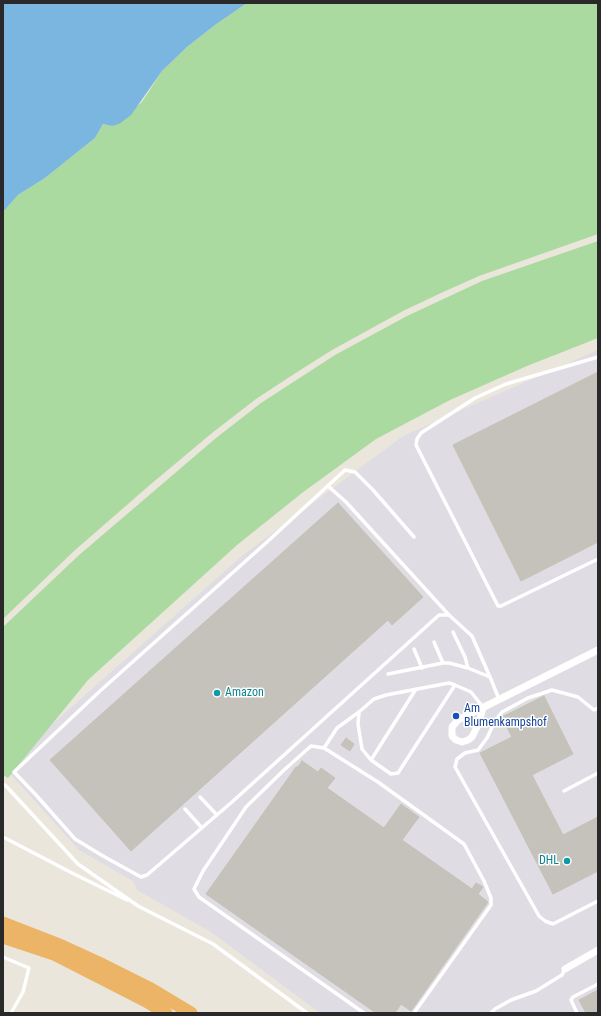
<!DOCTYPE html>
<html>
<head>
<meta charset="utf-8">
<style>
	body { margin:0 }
	#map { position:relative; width:601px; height:1016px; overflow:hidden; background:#eae6dc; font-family:"Roboto Condensed",sans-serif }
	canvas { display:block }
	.frame { position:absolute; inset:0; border:4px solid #292929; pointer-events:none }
</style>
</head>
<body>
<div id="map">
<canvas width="601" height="1016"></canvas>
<div class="frame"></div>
</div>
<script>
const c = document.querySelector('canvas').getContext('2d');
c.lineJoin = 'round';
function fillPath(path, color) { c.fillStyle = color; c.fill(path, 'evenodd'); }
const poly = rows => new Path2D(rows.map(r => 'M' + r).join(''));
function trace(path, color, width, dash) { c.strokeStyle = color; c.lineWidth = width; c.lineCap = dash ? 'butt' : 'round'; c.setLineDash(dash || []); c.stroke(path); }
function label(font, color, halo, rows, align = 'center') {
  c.font = font + ' "Roboto Condensed",sans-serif'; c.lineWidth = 3; c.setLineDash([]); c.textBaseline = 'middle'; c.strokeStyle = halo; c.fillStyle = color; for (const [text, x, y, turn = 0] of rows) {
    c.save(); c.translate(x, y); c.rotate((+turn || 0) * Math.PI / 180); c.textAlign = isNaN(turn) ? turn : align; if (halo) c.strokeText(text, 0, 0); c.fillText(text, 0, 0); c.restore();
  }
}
fillPath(poly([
	[598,350,598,1013,320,1013,211,932,137,890,133,881,79,850,4,767,243,555,403,436]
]), '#dfdce3');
fillPath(poly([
	[247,3,598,3,598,234,479,276,441,293,403,311,332,350,294,374,256,399,212,433,151,484,74,551,3,619,3,212,18,195,45,178,95,138,103,124,112,126,142,102,162,71,187,47,215,25],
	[598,241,598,338,527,366,450,400,376,439,302,493,237,545,88,680,8,778,3,775,3,627,78,556,216,438,261,403,335,355,407,316,482,281]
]), '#aada9f');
fillPath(poly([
	[3,3,247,3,215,25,187,47,162,71,131,115,119,124,112,126,103,124,95,138,45,178,18,195,3,212]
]), '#7bb6e0');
const building = poly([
	[598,372,598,542,521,581,453,445,598,372],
	[338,503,423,597,392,625,388,620,131,851,50,760,338,503],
	[544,696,573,754,532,775,563,835,598,817,598,871,553,894,480,753,512,737,502,717,544,696],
	[346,738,354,744,350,751,341,745,346,738],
	[302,761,318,772,321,768,335,778,327,788,384,828,401,804,419,817,402,840,472,889,476,883,483,887,478,894,488,902,411,1011,401,1004,395,1013,376,1013,206,894,296,767,298,767,302,761],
	[598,990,598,1013,586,1013,579,1000,598,990]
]);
fillPath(building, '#c5c2bc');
trace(building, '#c5c2b6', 1);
trace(poly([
	[598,357,506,384,475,398,421,433,417,439,416,445,498,606,501,606,598,559],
	[328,486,346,502,449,615],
	[414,537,373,490,355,472,345,470,267,542,100,691,14,772,36,795,75,839,103,856,141,877,147,875,232,802,439,615,449,615,472,636,490,677],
	[453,632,465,657,468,668],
	[434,642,443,663],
	[414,649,422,668],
	[388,674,443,663,449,663,468,668,490,677,499,699],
	[455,685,398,773,391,774,371,760,362,749,358,724,359,712,374,699,386,695,449,683,455,685,471,692,483,707],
	[598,708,594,710,578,697,552,690,528,698,502,712,495,721,487,738,478,750,465,753,457,759,455,767,539,916,545,921,553,924,598,901],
	[324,748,337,728,359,712],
	[371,760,416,689],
	[3,784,6,786,78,864,138,906,213,944,307,1013],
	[564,791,598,773],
	[200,797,217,815],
	[185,809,202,828],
	[5,838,74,874,127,900],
	[3,957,29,968,23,992,11,1013],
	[364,1013,199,897,194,889,203,871,246,807,284,770,311,746,324,748,378,782,464,844,484,881,491,898,491,905,414,1013],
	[491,1013,495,1009,511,1000,536,991,562,975,565,969],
	[577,1013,571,1000,573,997,598,984]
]), '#fff', 3.5);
trace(poly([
	[483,708,478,725,472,737,468,740,462,742,456,740,452,736,452,727,458,720,598,650],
	[565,969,598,950]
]), '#fff', 7);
trace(poly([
	[3,923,57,944,103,965,151,989,191,1013],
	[3,937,54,954,146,1001,166,1013]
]), '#ebb466', 13);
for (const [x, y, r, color] of [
	[217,693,4,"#0f9aa8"],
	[456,716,4,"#1a4fb4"],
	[567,861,4,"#0f9aa8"]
]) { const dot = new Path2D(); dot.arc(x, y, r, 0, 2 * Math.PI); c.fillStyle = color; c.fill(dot); trace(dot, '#fff', 1.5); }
label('12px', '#0d838f', '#fff', [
	["Amazon",225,693],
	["DHL",559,861,"right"]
], 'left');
label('12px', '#164399', '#fff', [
	["Am",464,709],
	["Blumenkampshof",464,723]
], 'left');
</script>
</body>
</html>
